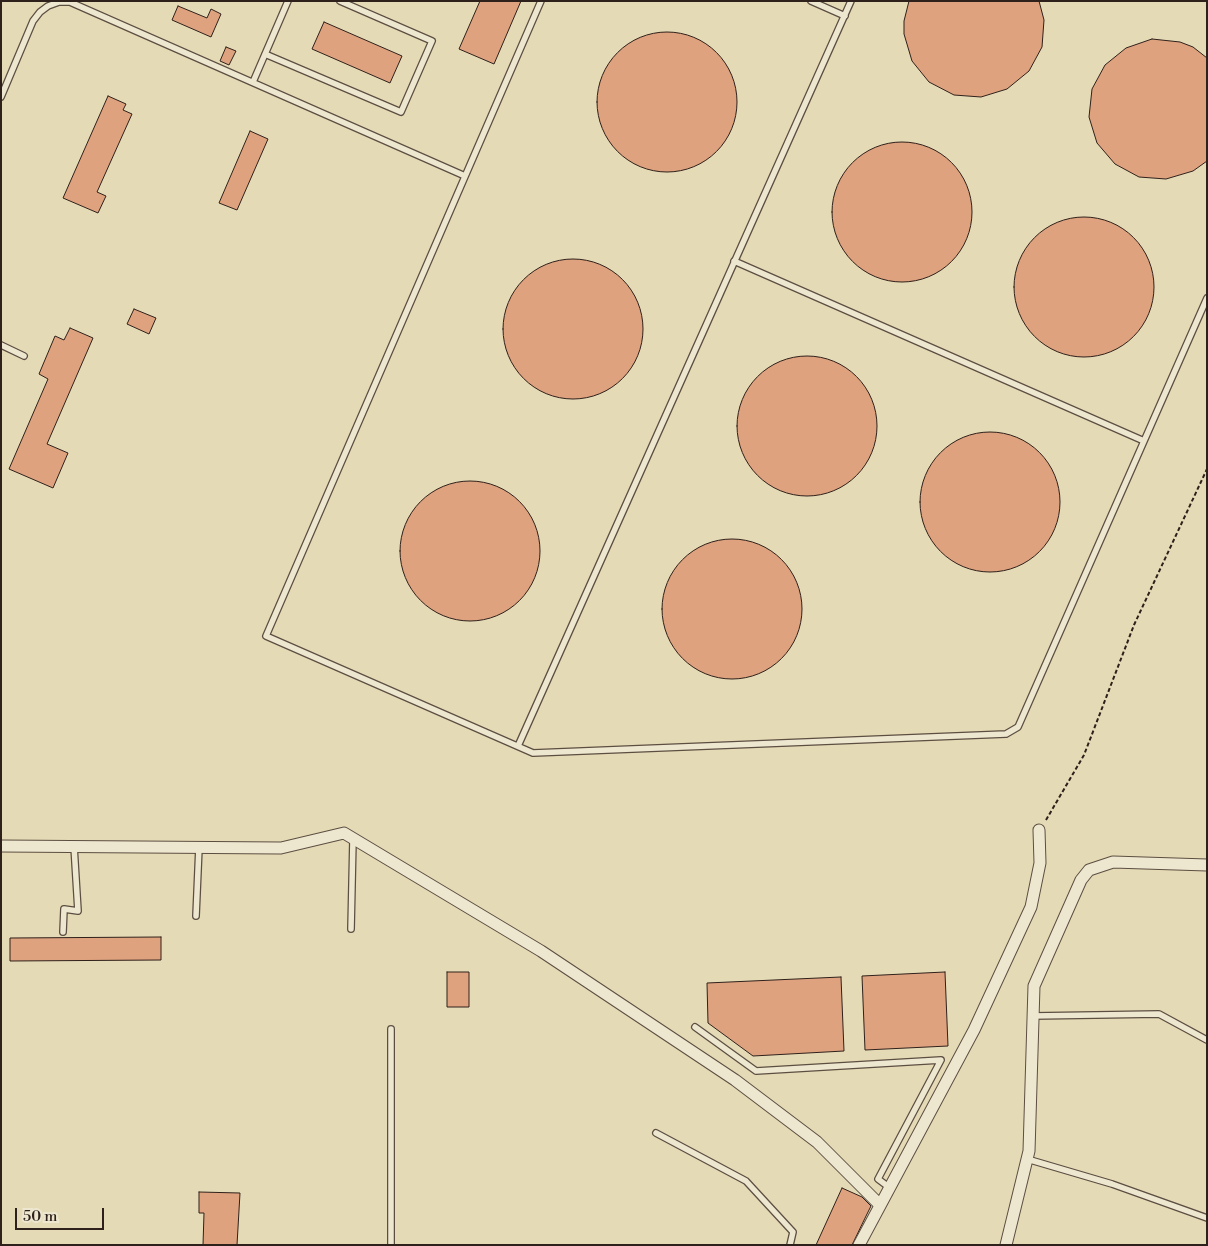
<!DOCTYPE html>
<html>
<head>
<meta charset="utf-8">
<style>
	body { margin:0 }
	#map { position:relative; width:1208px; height:1246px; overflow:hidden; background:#e5dab6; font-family:"Libre Bodoni",serif }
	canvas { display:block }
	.frame { position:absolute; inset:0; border:2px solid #2e201a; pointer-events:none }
	.scale { position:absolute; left:15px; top:1208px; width:89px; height:22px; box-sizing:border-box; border:2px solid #2e201a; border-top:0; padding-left:6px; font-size:15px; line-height:18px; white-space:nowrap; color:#2e201a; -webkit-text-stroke:4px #eee7d0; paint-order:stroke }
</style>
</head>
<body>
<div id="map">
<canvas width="1208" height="1246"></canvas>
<div class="frame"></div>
<div class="scale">50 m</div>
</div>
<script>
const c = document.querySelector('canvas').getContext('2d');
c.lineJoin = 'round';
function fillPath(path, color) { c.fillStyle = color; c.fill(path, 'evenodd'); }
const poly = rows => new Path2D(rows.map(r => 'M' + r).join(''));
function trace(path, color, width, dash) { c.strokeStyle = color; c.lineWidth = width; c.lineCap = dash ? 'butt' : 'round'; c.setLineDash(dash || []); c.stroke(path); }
const building = poly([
	[480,1,521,1,494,64,459,49,480,1],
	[909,1,1039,1,1044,20,1042,47,1029,71,1007,89,981,97,954,95,929,82,912,61,904,34,904,21,909,1],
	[178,6,207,18,211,9,221,14,211,37,172,20,178,6],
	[324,22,402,56,390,83,312,49,324,22],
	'597 102a70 70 0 1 1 140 0a70 70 0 1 1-140 0Z',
	[1152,39,1180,42,1193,47,1207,58,1207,161,1193,171,1166,179,1139,177,1115,164,1097,143,1089,117,1092,89,1105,65,1126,48,1152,39],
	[226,47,236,51,229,65,220,61,226,47],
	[108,96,126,104,123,110,132,114,97,192,106,196,98,213,63,198,108,96],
	[250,131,268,139,237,210,219,203,250,131],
	'832 212a70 70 0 1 1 140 0a70 70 0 1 1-140 0Z',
	'1014 287a70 70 0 1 1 140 0a70 70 0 1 1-140 0Z',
	'503 329a70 70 0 1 1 140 0a70 70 0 1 1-140 0Z',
	[134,309,156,318,149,334,127,324,134,309],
	[70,328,93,338,47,444,68,453,53,488,9,469,48,379,39,374,55,336,64,340,70,328],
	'737 426a70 70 0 1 1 140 0a70 70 0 1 1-140 0Z',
	'920 502a70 70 0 1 1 140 0a70 70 0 1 1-140 0Z',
	'400 551a70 70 0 1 1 140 0a70 70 0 1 1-140 0Z',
	'662 609a70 70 0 1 1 140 0a70 70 0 1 1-140 0Z',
	[161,937,161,960,10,961,10,938,161,937],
	[447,972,469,972,469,1007,447,1007,447,972],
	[945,972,948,1046,865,1050,862,976,945,972],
	[841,977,844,1051,753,1056,708,1023,707,983,841,977],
	[842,1188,862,1197,871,1206,867,1214,852,1245,816,1245,842,1188],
	[199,1192,240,1193,237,1245,203,1245,204,1213,199,1213,199,1192]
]);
fillPath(building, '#dfa27f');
trace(building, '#2e201a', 1);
const lane = poly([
	[541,1,266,636,533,753,1006,734,1018,727,1207,298],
	[811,1,845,16],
	[265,54,401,112,432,41,340,1],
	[253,82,288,1],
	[1,97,33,21,40,12,48,6,59,2,70,2,465,176],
	[734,261,1144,441],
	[1,345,24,356],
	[518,746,851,1],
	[196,916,199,847],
	[351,929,353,839],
	[63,932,64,909,78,911,74,846],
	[1032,1016,1159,1014,1207,1040],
	[695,1027,756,1071,941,1060,878,1179,890,1188],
	[391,1029,391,1245],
	[656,1133,746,1181,793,1232,790,1245],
	[1027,1159,1112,1184,1207,1218]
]);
const street = poly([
	[1,846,281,848,344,833,541,951,735,1080,817,1142,880,1205],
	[859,1245,974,1030,1031,907,1040,863,1039,830],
	[1006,1245,1029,1151,1034,986,1081,880,1089,870,1113,862,1207,865]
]);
trace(lane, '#5c4e41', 8);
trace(street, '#5c4e41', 13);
trace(poly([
	[1046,820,1084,755,1134,625,1207,469]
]), '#2e201a', 2, [4, 2.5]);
trace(lane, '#eee7d0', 5.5);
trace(street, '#eee7d0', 11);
</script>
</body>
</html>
